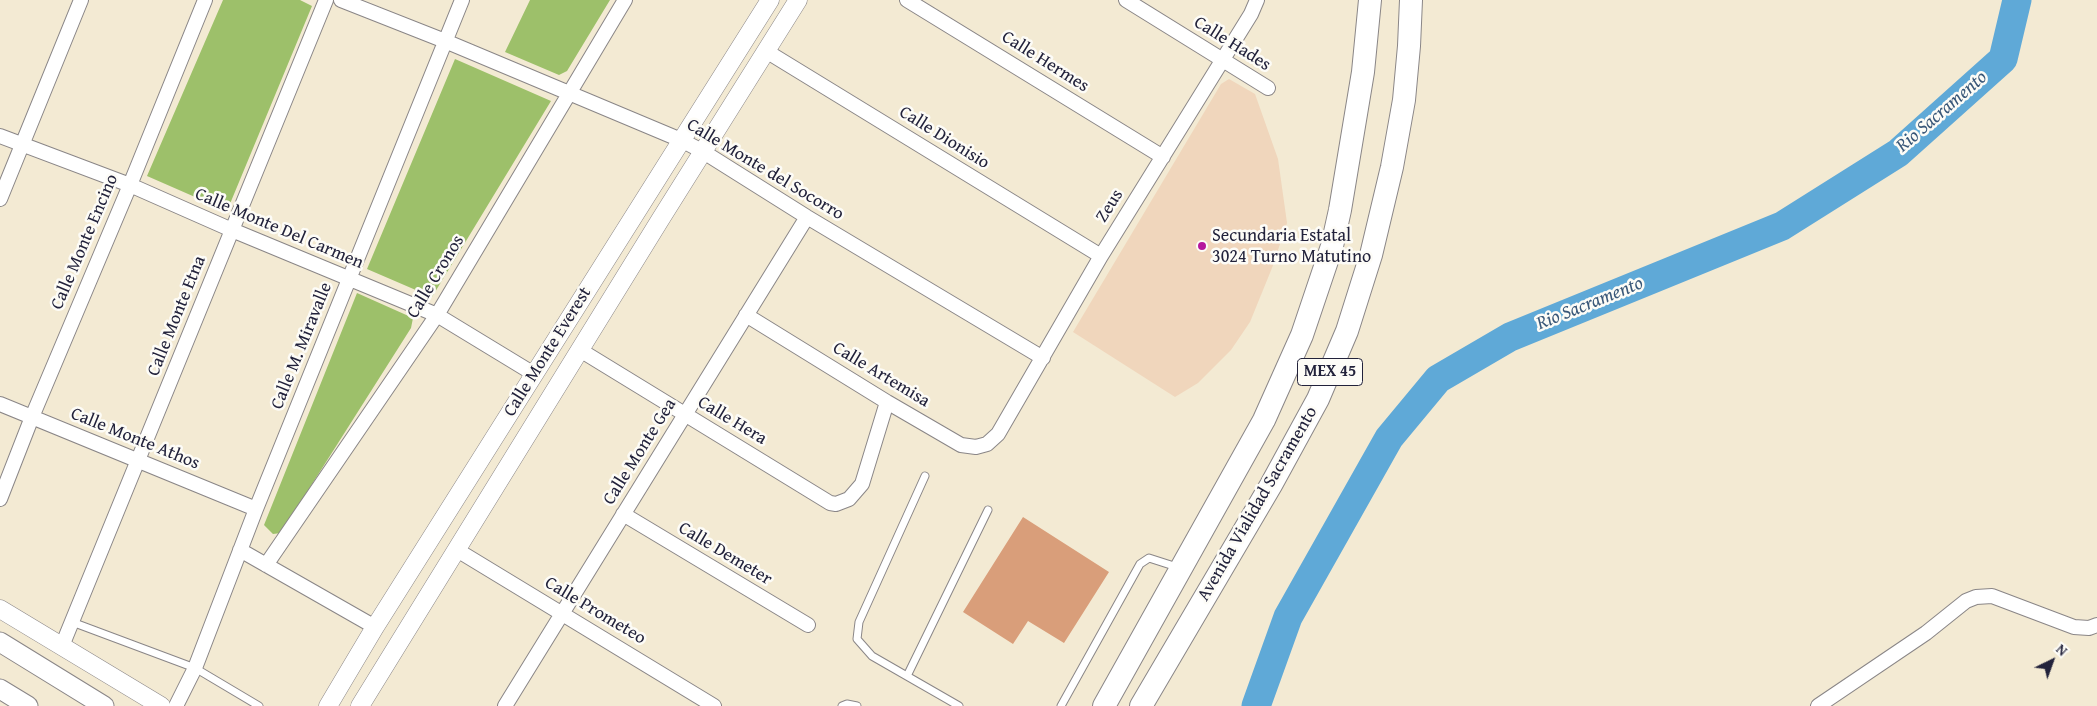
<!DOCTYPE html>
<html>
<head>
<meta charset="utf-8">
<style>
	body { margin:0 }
	#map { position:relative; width:2097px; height:706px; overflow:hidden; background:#f3ead3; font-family:"Gentium Book Plus",serif }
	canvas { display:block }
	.north { position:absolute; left:2027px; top:636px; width:50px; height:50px; -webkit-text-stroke:4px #fdfcf7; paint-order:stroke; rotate:42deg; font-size:14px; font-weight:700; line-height:20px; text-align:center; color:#22223b }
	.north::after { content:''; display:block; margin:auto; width:18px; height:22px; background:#22223b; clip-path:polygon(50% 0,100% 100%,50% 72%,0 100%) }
</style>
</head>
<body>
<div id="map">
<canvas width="2097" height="706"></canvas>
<div class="north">N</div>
</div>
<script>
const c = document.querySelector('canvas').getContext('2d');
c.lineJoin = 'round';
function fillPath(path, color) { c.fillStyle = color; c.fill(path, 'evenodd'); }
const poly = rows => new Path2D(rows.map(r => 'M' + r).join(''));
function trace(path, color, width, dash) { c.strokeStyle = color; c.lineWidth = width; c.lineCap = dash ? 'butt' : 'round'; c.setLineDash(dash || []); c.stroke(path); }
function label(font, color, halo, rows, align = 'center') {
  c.font = font + ' "Gentium Book Plus",serif'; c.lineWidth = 5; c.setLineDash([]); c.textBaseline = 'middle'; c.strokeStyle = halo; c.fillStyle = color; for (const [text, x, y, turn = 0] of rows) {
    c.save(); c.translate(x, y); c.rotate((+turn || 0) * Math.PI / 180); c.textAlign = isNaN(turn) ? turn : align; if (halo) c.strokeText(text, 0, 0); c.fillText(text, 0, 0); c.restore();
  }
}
fillPath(poly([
	[1229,79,1255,94,1278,159,1287,223,1272,268,1250,322,1231,350,1198,383,1175,397,1073,332,1221,84]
]), '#f0d6bc');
fillPath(poly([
	[223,0,300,0,312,6,227,211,147,176],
	[530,0,610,0,567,71,559,75,505,52],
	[455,59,551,101,432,297,367,269],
	[357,293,413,318,411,328,281,533,273,534,264,525]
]), '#9dc06a');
trace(poly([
	[1256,706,1288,617,1389,438,1438,379,1510,337,1782,226,1898,153,2003,59,2017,0]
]), '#5fa9d7', 29);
fillPath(poly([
	[1023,517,1109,572,1064,643,1028,621,1013,644,963,612]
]), '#d99e7a');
const service = poly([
	[925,476,859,622,857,639,872,656,959,706],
	[72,622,195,668,259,706],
	[907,676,988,510],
	[842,706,847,704,857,706],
	[1061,706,1140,564,1149,558,1177,567]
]);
const minor = poly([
	[341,0,445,41,681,140,702,151,807,217,1043,358],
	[907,0,1163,157],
	[1126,0,1268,88],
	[766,51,1101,256],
	[0,136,130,185,232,230,437,315,534,374],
	[0,199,81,0],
	[746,315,887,402,961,445,976,447,987,444,998,434,1101,256,1251,14,1257,0],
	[580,350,830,503,836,504,849,499,862,484,887,402],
	[0,404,256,509],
	[0,499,32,417,130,185,205,0],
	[623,514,808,625],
	[240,550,375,627],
	[457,550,714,706],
	[266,565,437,315,625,0],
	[62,646,326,0],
	[176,706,195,668,256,509,462,0],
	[505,706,807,217],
	[1818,706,1926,633,1966,601,1976,597,1992,596,2074,627,2089,628,2097,625]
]);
const tertiary = poly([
	[0,609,161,706],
	[328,706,375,627,770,0],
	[360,706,660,220,798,0]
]);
const secondary = poly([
	[0,642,104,706],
	[0,689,28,706]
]);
const trunk = poly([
	[1104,706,1264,420,1302,335,1332,246,1340,210,1363,72,1370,0],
	[1141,706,1271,485,1318,399,1347,331,1371,255,1392,167,1404,100,1409,46,1411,0]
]);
trace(service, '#8a8687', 9);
trace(minor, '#8a8687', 16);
trace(tertiary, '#8a8687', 19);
trace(secondary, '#8a8687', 21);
trace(trunk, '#8a8687', 24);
trace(service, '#fff', 7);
trace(minor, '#fff', 14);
trace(tertiary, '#fff', 18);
trace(secondary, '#fff', 19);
trace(trunk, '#fff', 22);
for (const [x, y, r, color] of [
	[1202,246,5,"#b5179e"]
]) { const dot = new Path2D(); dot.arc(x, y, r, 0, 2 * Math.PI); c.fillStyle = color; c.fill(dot); trace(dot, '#fdfcf7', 2); }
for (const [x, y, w] of [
	[1330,372,65]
]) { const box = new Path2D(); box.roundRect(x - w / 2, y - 13.5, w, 27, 4); c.fillStyle = '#fdfcf7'; c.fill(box); trace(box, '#22223b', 1); }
label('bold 16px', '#22223b', null, [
	["MEX 45",1330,372]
]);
label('18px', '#22223b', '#fdfcf7', [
	["Calle Hades",1232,44,32],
	["Calle Hermes",1045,62,32],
	["Calle Dionisio",944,138,32],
	["Calle Monte del Socorro",765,170,31],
	["Zeus",1110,206,-58],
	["Calle Monte Del Carmen",279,229,23],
	["Calle Monte Encino",85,242,-67],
	["Calle Cronos",436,277,-59],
	["Calle Monte Etna",177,316,-68],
	["Calle M. Miravalle",302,346,-68],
	["Calle Monte Everest",548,352,-58],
	["Calle Artemisa",881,375,31],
	["Calle Hera",732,421,31],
	["Calle Monte Athos",135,439,22],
	["Calle Monte Gea",640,452,-58],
	["Avenida Vialidad Sacramento",1258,504,-60],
	["Calle Demeter",725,554,31],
	["Calle Prometeo",595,611,31]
]);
label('18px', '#22223b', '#fdfcf7', [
	["Secundaria Estatal",1212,236],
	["3024 Turno Matutino",1212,257]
], 'left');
label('italic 19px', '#3a5879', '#fdfcf7', [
	["Rio Sacramento",1942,112,-41],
	["Rio Sacramento",1590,304,-22]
]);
</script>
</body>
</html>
